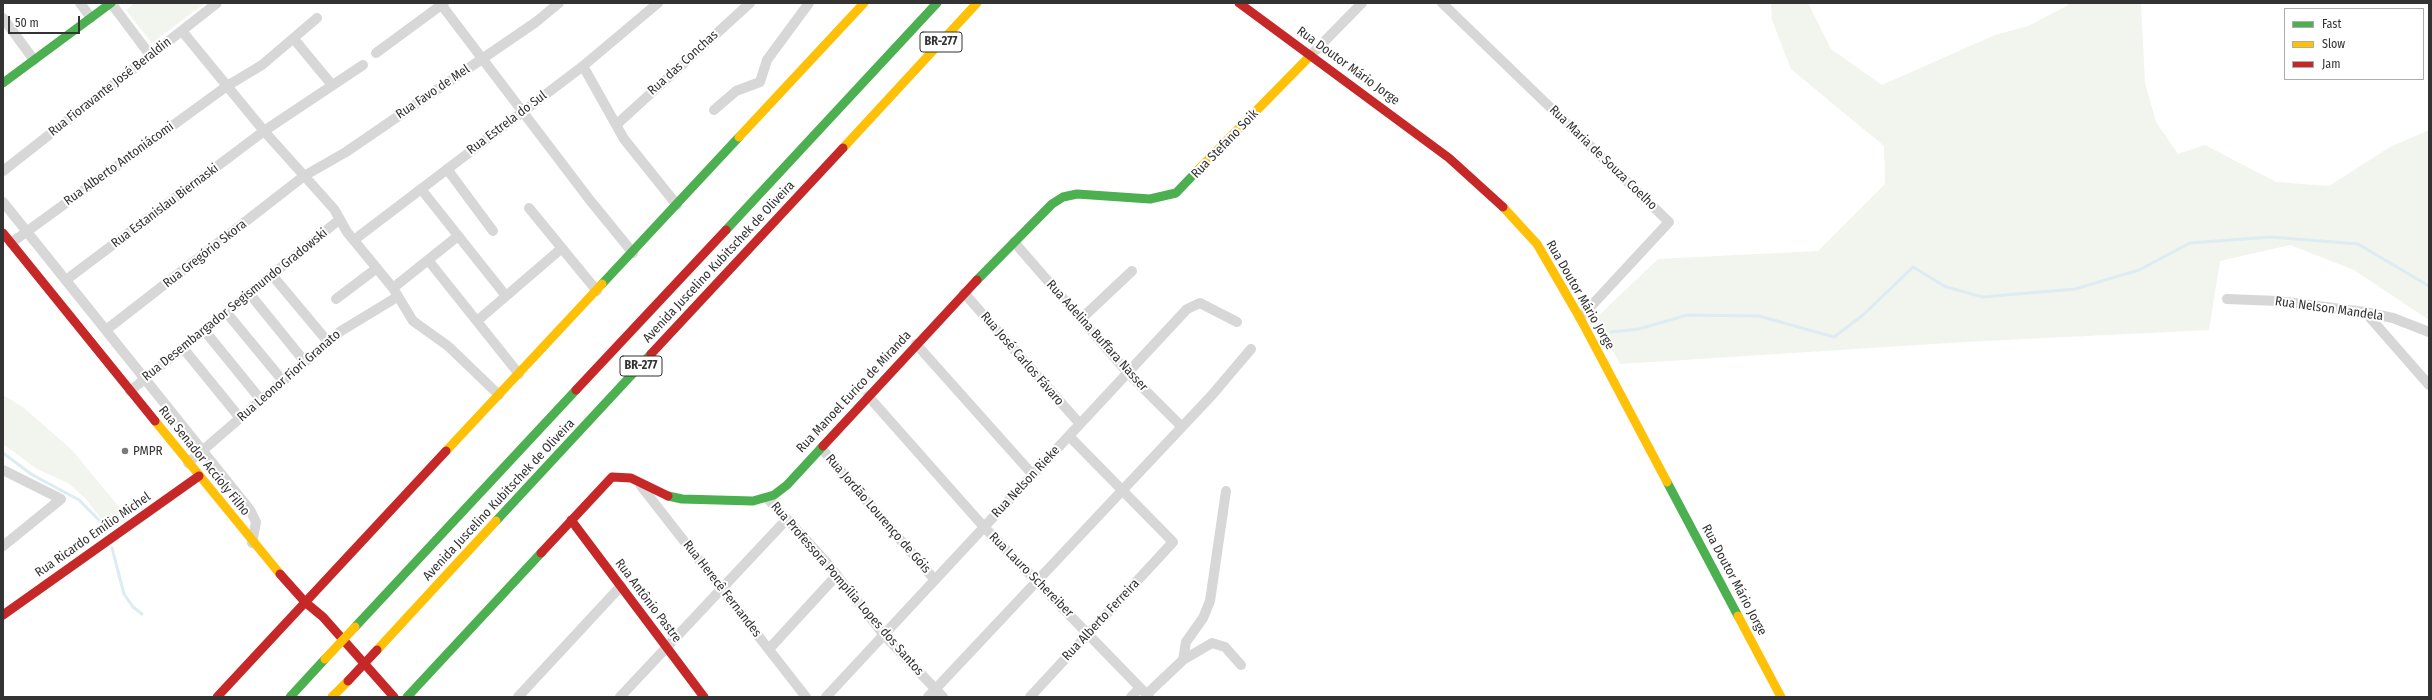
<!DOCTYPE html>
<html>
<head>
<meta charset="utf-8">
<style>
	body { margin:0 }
	#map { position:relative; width:2432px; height:700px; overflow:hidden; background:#fff; font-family:"Fira Sans Condensed",sans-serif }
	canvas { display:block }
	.frame { position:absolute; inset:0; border:4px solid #333; pointer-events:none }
	.legend { position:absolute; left:2284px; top:8px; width:140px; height:72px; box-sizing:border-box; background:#fff; border:1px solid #adadad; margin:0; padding:5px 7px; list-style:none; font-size:12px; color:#333 }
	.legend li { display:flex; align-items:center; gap:8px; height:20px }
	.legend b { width:20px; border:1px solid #adadad }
	.scale { position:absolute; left:8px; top:16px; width:72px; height:18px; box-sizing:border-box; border:2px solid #333; border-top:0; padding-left:5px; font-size:12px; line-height:14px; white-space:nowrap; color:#333; -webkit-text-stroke:3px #fff; paint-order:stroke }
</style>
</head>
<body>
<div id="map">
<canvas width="2432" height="700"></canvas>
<div class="frame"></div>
<ul class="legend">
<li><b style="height:5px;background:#4caf50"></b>Fast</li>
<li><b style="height:5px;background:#ffc107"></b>Slow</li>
<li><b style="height:5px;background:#c62828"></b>Jam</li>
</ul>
<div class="scale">50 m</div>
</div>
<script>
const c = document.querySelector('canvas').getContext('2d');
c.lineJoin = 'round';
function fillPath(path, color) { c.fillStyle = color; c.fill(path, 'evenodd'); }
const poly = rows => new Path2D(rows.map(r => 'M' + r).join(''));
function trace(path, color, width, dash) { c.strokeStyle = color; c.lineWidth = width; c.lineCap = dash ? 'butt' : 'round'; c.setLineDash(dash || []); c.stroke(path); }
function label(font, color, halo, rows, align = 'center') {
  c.font = font + ' "Fira Sans Condensed",sans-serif'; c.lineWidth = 4; c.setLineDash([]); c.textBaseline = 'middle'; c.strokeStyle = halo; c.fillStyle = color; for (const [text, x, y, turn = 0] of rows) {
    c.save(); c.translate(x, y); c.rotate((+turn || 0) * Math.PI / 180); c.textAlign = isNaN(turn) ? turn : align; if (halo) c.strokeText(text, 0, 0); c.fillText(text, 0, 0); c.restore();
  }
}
fillPath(poly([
	[135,3,205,3,152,43,126,10],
	[1771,3,1808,3,1831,49,1882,85,1995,35,2028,26,2067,6,2069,3,2141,3,2145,83,2156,122,2178,154,2205,145,2276,182,2329,186,2390,147,2429,130,2429,320,2354,270,2290,245,2220,261,2209,330,1965,342,1620,364,1595,319,1658,259,1818,251,1885,184,1884,146,1791,69,1772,20],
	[3,395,24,408,72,450,128,518,110,530,85,498,68,483,37,469,3,444]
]), '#f1f5ed');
trace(poly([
	[1611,332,1639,329,1687,315,1759,316,1834,337,1863,315,1913,267,1946,287,1983,297,2075,289,2139,270,2190,243,2271,237,2358,244,2429,286],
	[3,453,31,474,79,500,100,521],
	[112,548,124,594,133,607,142,614]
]), '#ddebf3', 3);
trace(poly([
	[80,3,91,18],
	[111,3,150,55],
	[440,3,589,199,633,253],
	[1442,3,1669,222,1580,318],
	[3,18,34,60],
	[182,31,264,131,334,209,347,232,393,288,413,321,448,346,499,395],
	[294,39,332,85],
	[376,53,444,3],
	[1311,55,1362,3],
	[583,66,624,139,677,205],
	[714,110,736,91,760,82,767,60,809,3],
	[616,125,750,3],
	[447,169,493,231],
	[3,171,217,3],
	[421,189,506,296],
	[3,202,250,510,256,522,252,543],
	[529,208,597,291],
	[354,240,583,66,658,3],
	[1014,242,1128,373,1182,427],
	[11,243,227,86,262,65,317,18],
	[428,260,519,374],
	[272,275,328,342],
	[66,280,264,131,363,65],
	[393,288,458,236],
	[249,293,305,362],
	[964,293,1080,424],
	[336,299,377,268],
	[2227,299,2278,301,2365,312,2393,318,2429,332],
	[226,312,283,381],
	[2365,312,2429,385],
	[1081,319,1132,271],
	[477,321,562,248],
	[106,330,304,176,346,152,536,22,559,3],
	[204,330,261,400],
	[916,344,1033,475],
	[183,348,240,418],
	[130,391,340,219],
	[868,396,984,527,1149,697],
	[821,448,935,580],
	[188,463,341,331,397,297],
	[3,470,61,499,3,546],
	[641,486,806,697],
	[768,499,828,564,884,635,943,697],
	[769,649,837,575],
	[1183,660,1186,642,1203,618,1210,601,1226,491],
	[1146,695,1183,660,1212,643,1225,647,1241,665],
	[518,697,621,586],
	[620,697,787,519],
	[826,697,1187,309,1200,303,1237,322],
	[928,697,1212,395,1251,349],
	[1030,697,1173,542,1069,436],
	[1131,697,1140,688]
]), '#d7d7d7', 10);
trace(poly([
	[3,83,111,3],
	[726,230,937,3],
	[977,280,1052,204,1063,197,1077,194,1150,199,1176,193,1198,170],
	[602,284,739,137],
	[1667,482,1738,616],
	[668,496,682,499,753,501,774,495,787,485,823,446],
	[496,521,651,354],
	[355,627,576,390],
	[290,697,325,659],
	[407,697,541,553]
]), '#4caf50', 9);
trace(poly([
	[739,137,864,3],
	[843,148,977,3],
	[1198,170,1311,55],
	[1503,207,1537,244,1580,318,1667,482],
	[155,421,280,574],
	[446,451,602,284],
	[1738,616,1781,697],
	[377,650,496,521],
	[332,697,348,681]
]), '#ffc107', 9);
trace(poly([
	[1239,3,1449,158,1503,207],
	[3,233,155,421],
	[651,354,843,148],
	[576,390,726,230],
	[823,446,977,280],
	[571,520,704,697],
	[541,553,612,477,631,478,668,496],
	[280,574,305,602,323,617,394,697],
	[3,615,199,476],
	[217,697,446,451]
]), '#c62828', 9);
trace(poly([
	[325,659,355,627]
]), '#ffc107', 9);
trace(poly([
	[348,681,377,650]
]), '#c62828', 9);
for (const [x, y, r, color] of [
	[125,451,4,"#7a7a7a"]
]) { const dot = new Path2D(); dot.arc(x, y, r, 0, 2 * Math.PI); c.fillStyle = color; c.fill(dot); trace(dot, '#fff', 1.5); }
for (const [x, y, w] of [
	[941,42,42],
	[641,366,42]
]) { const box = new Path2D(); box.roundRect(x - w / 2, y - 10, w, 20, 3); c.fillStyle = '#fff'; c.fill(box); trace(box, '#333', 1); }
label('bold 12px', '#333', null, [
	["BR-277",941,42],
	["BR-277",641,366]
]);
label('13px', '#333', '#fff', [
	["Rua das Conchas",683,63,-42],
	["Rua Doutor Mário Jorge",1348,66,36],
	["Rua Fioravante José Beraldin",110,87,-38],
	["Rua Favo de Mel",433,92,-34],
	["Rua Estrela do Sul",507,123,-37],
	["Rua Stefano Soik",1225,144,-46],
	["Rua Maria de Souza Coelho",1603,158,44],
	["Rua Alberto Antoniácomi",119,164,-36],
	["Rua Estanislau Biernaski",165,206,-37],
	["Rua Gregório Skora",205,254,-38],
	["Avenida Juscelino Kubitschek de Oliveira",719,262,-47],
	["Rua Doutor Mário Jorge",1580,295,60],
	["Rua Desembargador Segismundo Gradowski",235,305,-39],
	["Rua Nelson Mandela",2329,309,8],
	["Rua Adelina Buffara Nasser",1097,336,48],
	["Rua José Carlos Fávaro",1022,359,49],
	["Rua Leonor Fiori Granato",289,376,-41],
	["Rua Manoel Eurico de Miranda",854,392,-47],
	["Rua Senador Accioly Filho",204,461,51],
	["Rua Nelson Rieke",1026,482,-47],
	["Avenida Juscelino Kubitschek de Oliveira",499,500,-47],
	["Rua Jordão Lourenço de Góis",878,514,49],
	["Rua Ricardo Emílio Michel",93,535,-35],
	["Rua Lauro Schereiber",1031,575,45],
	["Rua Doutor Mário Jorge",1734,580,62],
	["Rua Herecê Fernandes",722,589,52],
	["Rua Professora Pompília Lopes dos Santos",847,589,49],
	["Rua Antônio Pastre",648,601,53],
	["Rua Alberto Ferreira",1101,620,-47]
]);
label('13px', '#333', '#fff', [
	["PMPR",133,451]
], 'left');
</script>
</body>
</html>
